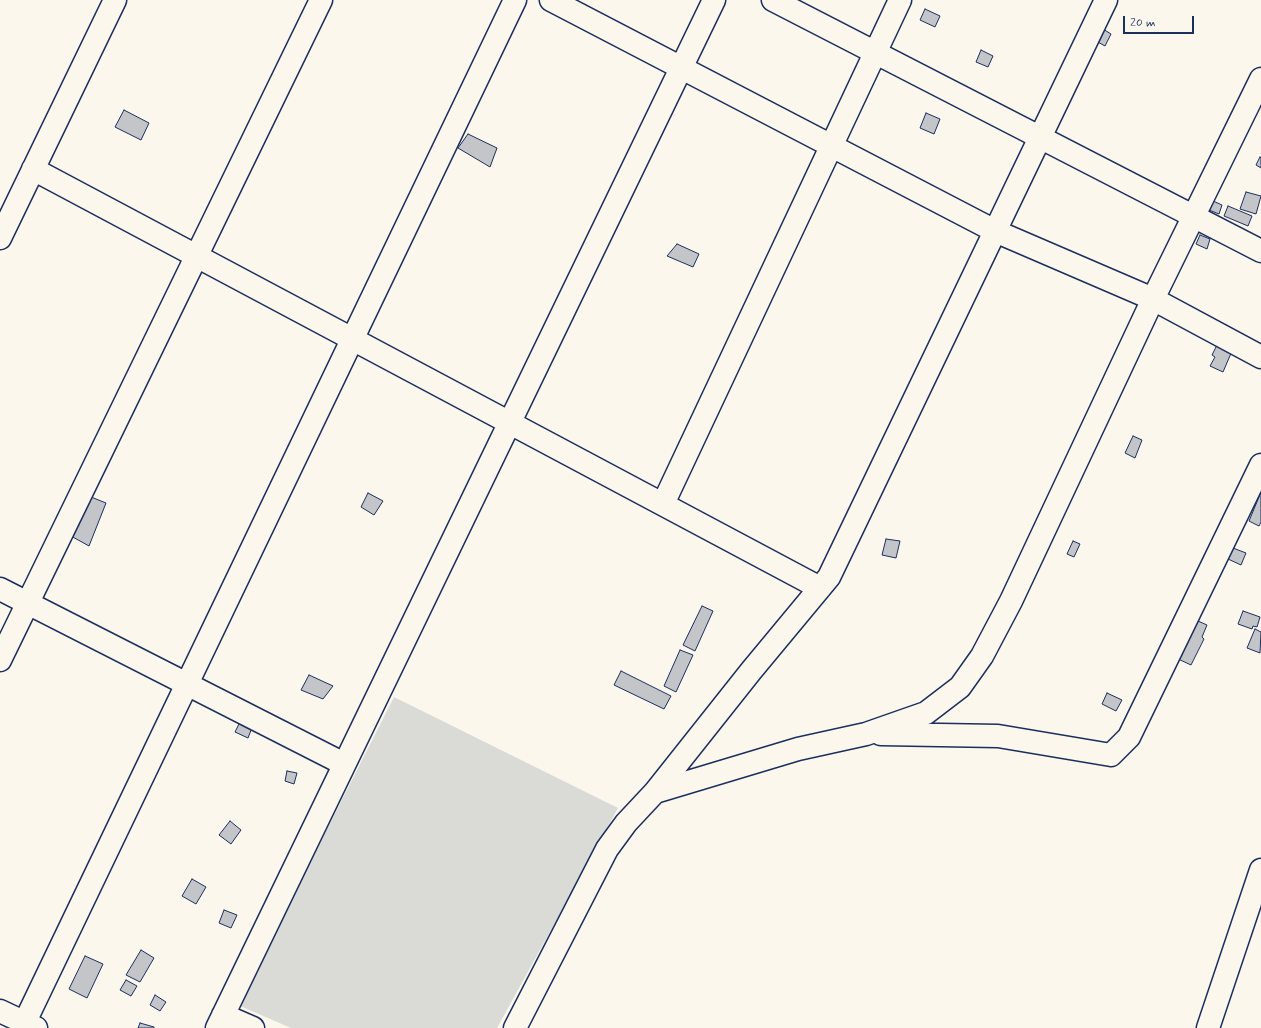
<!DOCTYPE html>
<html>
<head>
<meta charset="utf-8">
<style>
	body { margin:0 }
	#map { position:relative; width:1261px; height:1028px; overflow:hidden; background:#fbf7ec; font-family:Mynerve,sans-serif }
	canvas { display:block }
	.scale { position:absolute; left:1123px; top:16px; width:71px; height:18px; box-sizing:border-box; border:2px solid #1b2f5e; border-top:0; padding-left:5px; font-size:12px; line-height:14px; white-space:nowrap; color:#1b2f5e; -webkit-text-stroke:3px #fbf7ec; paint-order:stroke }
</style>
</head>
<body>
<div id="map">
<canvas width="1261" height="1028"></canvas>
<div class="scale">20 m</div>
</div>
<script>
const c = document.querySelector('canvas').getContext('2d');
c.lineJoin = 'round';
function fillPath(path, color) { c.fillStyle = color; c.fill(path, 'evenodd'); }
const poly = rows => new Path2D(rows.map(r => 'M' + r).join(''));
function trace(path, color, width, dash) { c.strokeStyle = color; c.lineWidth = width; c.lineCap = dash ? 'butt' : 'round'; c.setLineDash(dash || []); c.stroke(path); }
fillPath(poly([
	[394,697,618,808,497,1028,291,1028,238,1005]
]), '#dadad7');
const building = poly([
	[925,9,940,16,935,27,920,20,925,9],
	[1103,29,1111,34,1105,46,1096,41,1103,29],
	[981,50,993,56,988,67,976,62,981,50],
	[124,110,149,123,141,140,115,127,124,110],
	[926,113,940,119,934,134,920,128,926,113],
	[468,134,497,148,490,167,458,148,468,134],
	[1260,157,1261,158,1261,168,1256,165,1260,157],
	[1246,192,1261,196,1256,214,1240,209,1246,192],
	[1213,201,1222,205,1219,214,1209,210,1213,201],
	[1228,206,1252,216,1248,226,1224,216,1228,206],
	[1200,235,1210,239,1207,249,1196,244,1200,235],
	[677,244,699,254,693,267,667,256,677,244],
	[1217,345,1232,351,1223,372,1210,366,1215,357,1212,355,1217,345],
	[1133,436,1142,440,1135,458,1125,453,1133,436],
	[1261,492,1261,522,1259,526,1249,521,1261,492],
	[368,493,383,501,374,515,361,507,368,493],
	[91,497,106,503,89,546,71,536,91,497],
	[886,539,900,541,896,558,882,555,886,539],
	[1073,541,1080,544,1074,557,1067,554,1073,541],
	[1233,548,1246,553,1241,565,1228,559,1233,548],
	[702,606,713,611,695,651,683,645,702,606],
	[1243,611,1260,617,1257,627,1253,626,1252,629,1238,624,1243,611],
	[1198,621,1207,625,1202,637,1204,639,1191,665,1176,658,1198,621],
	[1255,629,1261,632,1260,653,1247,648,1255,629],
	[680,650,693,655,676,692,664,686,680,650],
	[621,671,671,696,664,709,614,685,621,671],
	[309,675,333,686,323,699,301,690,309,675],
	[1107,693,1122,700,1116,711,1102,704,1107,693],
	[241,720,253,725,248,738,235,732,241,720],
	[287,771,297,773,294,784,285,781,287,771],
	[230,821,241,830,231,844,219,835,230,821],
	[192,879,206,887,196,904,182,896,192,879],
	[224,910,237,915,231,928,219,923,224,910],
	[141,950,154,958,140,982,126,975,141,950],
	[85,956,103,964,87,998,69,989,85,956],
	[126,980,137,986,131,996,120,990,126,980],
	[155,995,166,1002,160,1011,150,1005,155,995],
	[140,1023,154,1027,154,1028,138,1028,140,1023]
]);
fillPath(building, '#c3c5c9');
trace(building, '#1b2f5e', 1);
const minor = poly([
	[551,0,995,231,1153,299,1261,357],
	[773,0,1261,251],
	[33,169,820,588],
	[0,238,115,0],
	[663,504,900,0],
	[0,589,344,764],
	[0,660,321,0],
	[881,734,998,736,1111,755,1129,737,1261,465],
	[655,792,798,749,866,734,926,713,960,687,982,656,1011,601,1153,299,1261,79],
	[0,1011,36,1028],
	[223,1015,253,1028],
	[22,1028,515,0],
	[217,1028,714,0],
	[515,1028,607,849,626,823,655,792,751,671,829,577,1106,0],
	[1208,1028,1261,870]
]);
trace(minor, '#1b2f5e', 25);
trace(minor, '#fbf7ec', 22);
</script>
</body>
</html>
